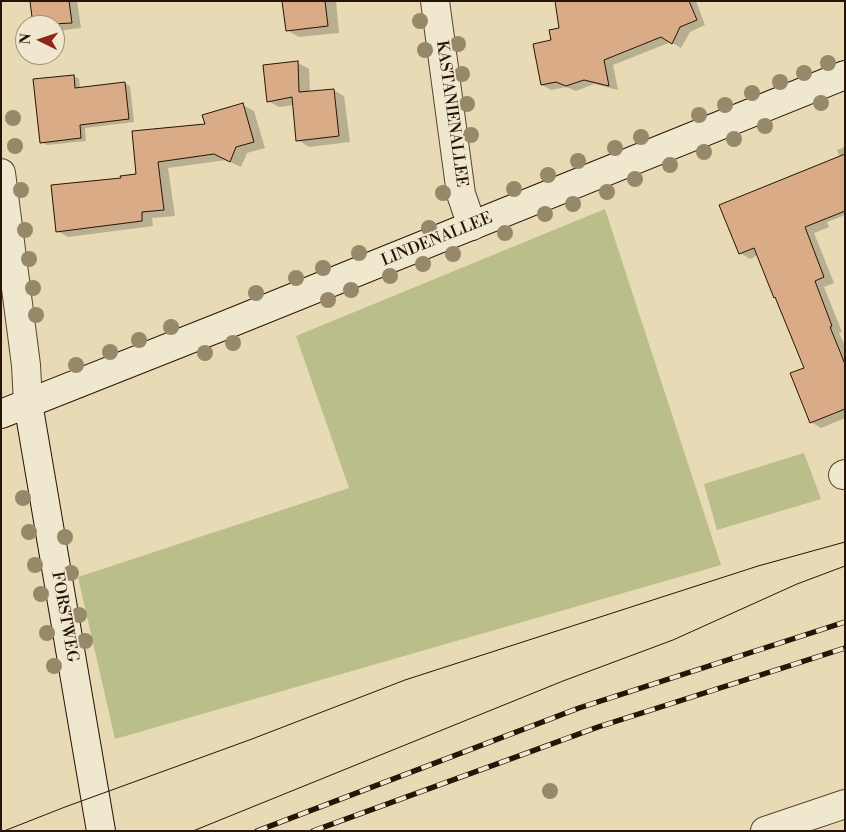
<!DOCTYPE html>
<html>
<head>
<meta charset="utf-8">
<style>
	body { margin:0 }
	#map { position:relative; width:846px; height:832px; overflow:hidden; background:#e7dab4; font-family:"Libre Bodoni",serif }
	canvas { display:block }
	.frame { position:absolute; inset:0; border:2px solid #271407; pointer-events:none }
	.north { position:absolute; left:15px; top:15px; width:50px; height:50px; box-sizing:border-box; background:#efe7ce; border:1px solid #9f937e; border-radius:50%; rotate:274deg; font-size:14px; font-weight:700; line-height:20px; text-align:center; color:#271407 }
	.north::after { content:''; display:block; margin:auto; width:18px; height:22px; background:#8f2418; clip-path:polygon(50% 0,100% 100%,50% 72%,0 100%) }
</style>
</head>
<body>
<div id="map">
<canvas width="846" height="832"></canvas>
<div class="frame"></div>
<div class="north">N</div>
</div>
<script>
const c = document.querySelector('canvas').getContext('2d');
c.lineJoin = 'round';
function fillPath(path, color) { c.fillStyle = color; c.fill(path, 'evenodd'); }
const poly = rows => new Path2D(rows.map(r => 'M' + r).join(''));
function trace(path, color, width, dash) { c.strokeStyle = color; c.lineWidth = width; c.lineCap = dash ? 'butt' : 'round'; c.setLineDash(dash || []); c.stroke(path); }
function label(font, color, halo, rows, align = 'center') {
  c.font = font + ' "Libre Bodoni",serif'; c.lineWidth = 4; c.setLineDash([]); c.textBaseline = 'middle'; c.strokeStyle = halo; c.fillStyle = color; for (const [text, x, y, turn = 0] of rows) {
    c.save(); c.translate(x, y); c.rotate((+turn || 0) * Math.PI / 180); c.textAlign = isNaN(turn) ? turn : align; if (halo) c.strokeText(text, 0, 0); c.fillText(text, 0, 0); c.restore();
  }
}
fillPath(poly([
	[605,209,721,565,115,739,78,577,349,488,296,336],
	[804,453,821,499,717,530,704,484]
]), '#b9be8a');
fillPath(poly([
	[31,1,77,1,81,28,55,31,55,25,34,25],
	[284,1,336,1,339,33,299,37,287,30],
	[556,1,696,1,705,25,690,32,681,48,671,42,613,65,618,90,594,84,576,91,566,87,551,90,542,85,553,41,561,29],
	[298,63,309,69,310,93,333,90,344,96,350,142,309,147,298,140,294,105,279,107,268,101],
	[74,76,79,79,80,88,124,83,130,86,134,122,85,128,86,141,47,145,42,142],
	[243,105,254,111,265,148,247,153,241,167,226,160,168,168,175,216,152,218,153,226,68,237,57,231,122,179,138,175,206,125],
	[845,147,845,215,827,222,829,227,814,233,834,283,824,287,842,332,839,333,845,346,845,418,821,428,811,422,805,368,758,255,750,259,740,253,840,157,837,150]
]), '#0003');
const building = poly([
	[30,1,69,1,72,23,33,25,30,1],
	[282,1,325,1,328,26,286,31,282,1],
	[555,1,689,1,697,20,680,27,672,44,661,37,604,60,609,86,584,80,566,86,556,82,541,85,533,44,551,40,549,30,559,28,555,1],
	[298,61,299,92,334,89,339,136,296,141,292,97,267,102,263,65,298,61],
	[74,75,75,88,125,82,129,119,80,125,81,138,40,143,33,79,74,75],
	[243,103,254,142,236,147,230,162,214,154,158,162,164,210,142,212,142,221,56,232,51,185,121,178,120,176,136,174,132,131,205,124,202,115,243,103],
	[845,154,845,211,805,227,824,277,815,281,832,326,830,327,845,364,845,409,810,423,790,373,804,368,775,297,774,298,754,248,739,254,719,205,845,154]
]);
fillPath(building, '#daab87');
trace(building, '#271407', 1);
const minor = poly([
	[435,1,461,194,472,226],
	[1,173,26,365,28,403],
	[843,475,845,474],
	[765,831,845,804]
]);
const secondary = poly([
	[28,403,101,831],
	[1,414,223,326,845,75]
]);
trace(minor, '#574632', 30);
trace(secondary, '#271407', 30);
trace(minor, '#efe7ce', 28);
trace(secondary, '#efe7ce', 28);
trace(poly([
	[4,831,65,807,252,739,405,680,758,566,845,542],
	[193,831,563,681,673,640,797,584,845,566]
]), '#271407', 1);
const rail = poly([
	[257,831,579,708,845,622],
	[313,831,598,727,845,648]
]);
trace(rail, '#271407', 5.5);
trace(rail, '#efe7ce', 4, [11]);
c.fillStyle = '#96896a';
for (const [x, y] of [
	[420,21],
	[458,44],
	[425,50],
	[828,63],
	[804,73],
	[462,74],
	[780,82],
	[752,93],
	[821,103],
	[467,104],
	[725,105],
	[699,115],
	[13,118],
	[765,126],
	[471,135],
	[641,137],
	[734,139],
	[15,146],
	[615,148],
	[704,152],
	[578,161],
	[670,165],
	[548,175],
	[635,179],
	[514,189],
	[21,190],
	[607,192],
	[443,193],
	[573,204],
	[545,214],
	[429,228],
	[25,230],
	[505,233],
	[359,253],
	[453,254],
	[29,259],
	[423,264],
	[323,268],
	[390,276],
	[296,278],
	[33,288],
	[351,290],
	[256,293],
	[328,300],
	[36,315],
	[171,327],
	[139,340],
	[233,343],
	[110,352],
	[205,353],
	[76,365],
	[23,498],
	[29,532],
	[65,537],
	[35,565],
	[71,573],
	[41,594],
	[79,615],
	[47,633],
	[85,641],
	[54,666],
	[550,791]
]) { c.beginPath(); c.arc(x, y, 8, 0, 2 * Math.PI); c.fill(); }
label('16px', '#271407', '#efe7ce', [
	["KASTANIENALLEE",451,114,82],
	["LINDENALLEE",437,240,-22],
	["FORSTWEG",64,617,80]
]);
</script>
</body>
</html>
